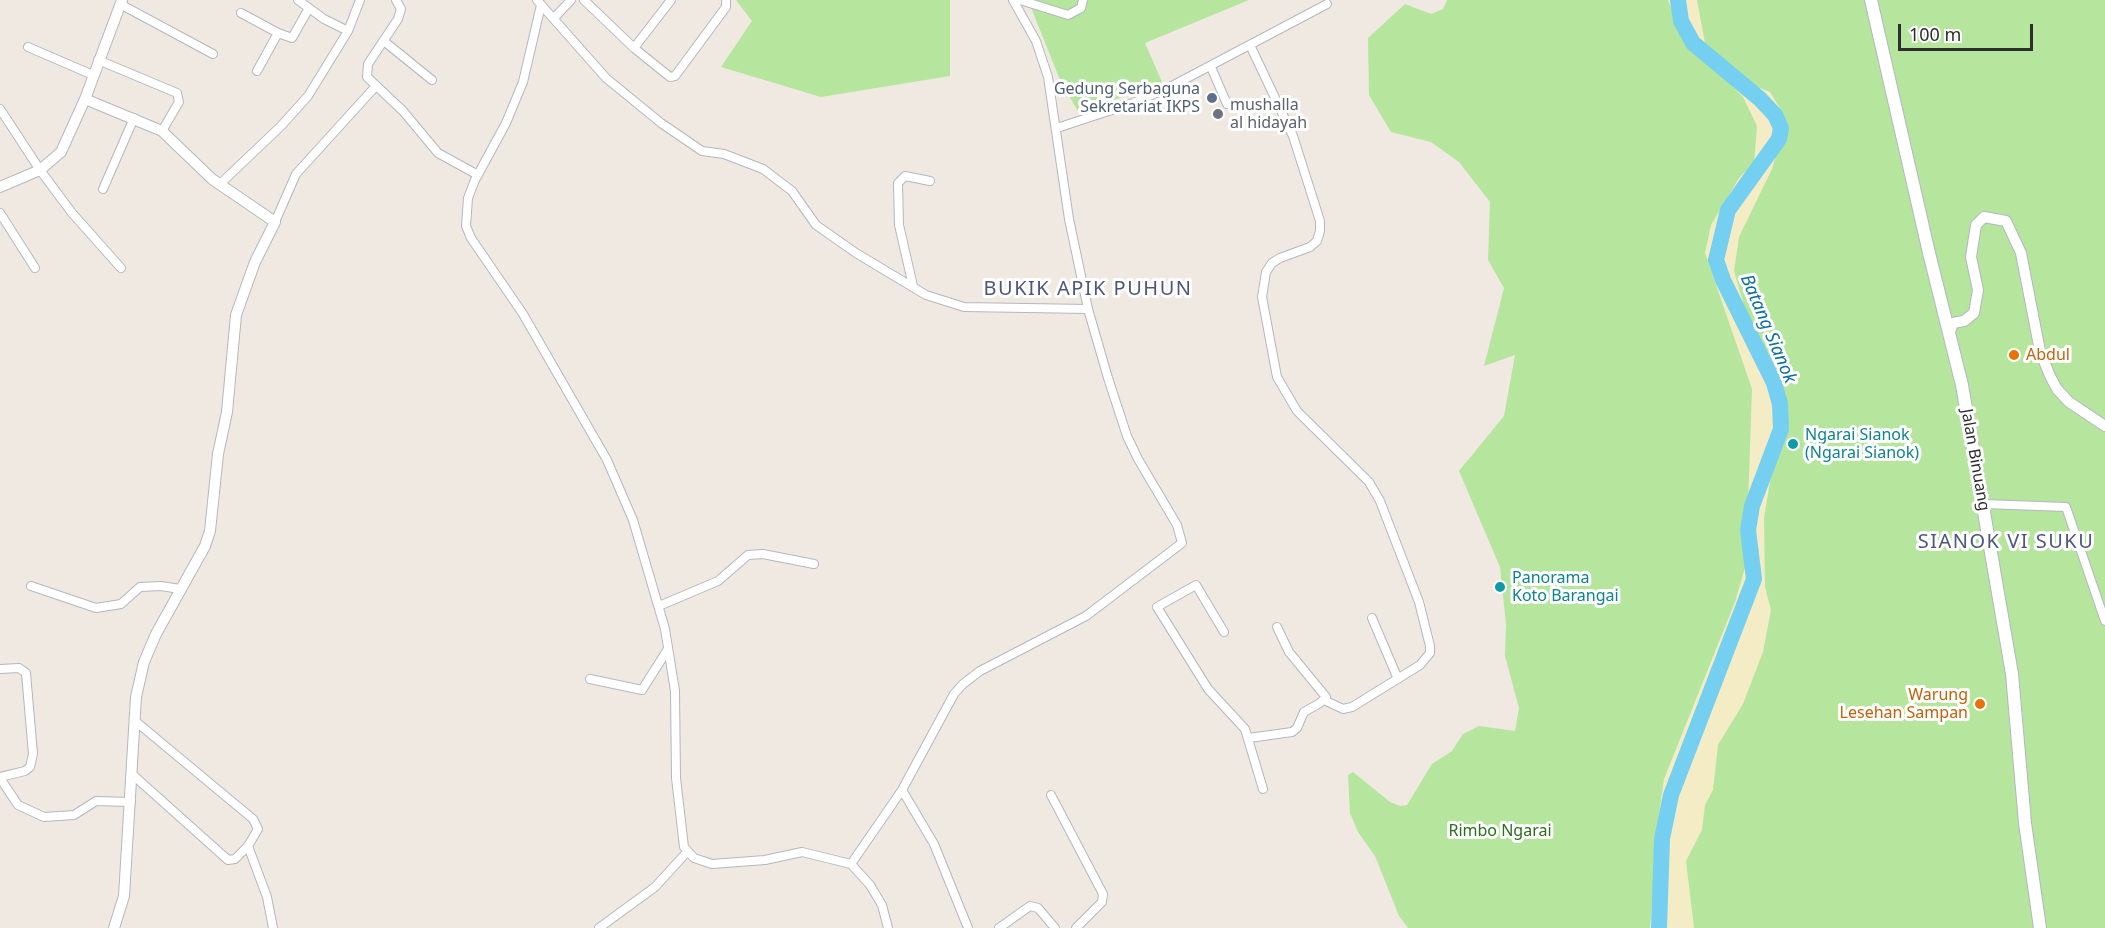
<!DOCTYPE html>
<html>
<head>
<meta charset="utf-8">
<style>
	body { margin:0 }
	#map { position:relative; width:2105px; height:928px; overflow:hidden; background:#efe9e1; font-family:"Noto Sans",sans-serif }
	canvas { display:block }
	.scale { position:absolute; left:1898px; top:24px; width:135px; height:27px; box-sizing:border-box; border:3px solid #2e2e2e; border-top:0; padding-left:8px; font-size:18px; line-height:21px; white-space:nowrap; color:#2e2e2e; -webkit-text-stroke:4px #fff; paint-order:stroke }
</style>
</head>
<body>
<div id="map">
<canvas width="2105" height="928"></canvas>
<div class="scale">100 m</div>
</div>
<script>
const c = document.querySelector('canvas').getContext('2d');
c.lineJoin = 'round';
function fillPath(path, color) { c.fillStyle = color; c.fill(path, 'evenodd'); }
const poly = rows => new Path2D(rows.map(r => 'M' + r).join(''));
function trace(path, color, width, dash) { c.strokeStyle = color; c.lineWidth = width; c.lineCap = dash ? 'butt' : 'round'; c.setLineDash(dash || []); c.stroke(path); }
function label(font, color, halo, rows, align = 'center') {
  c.font = font + ' "Noto Sans",sans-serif'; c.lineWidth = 6; c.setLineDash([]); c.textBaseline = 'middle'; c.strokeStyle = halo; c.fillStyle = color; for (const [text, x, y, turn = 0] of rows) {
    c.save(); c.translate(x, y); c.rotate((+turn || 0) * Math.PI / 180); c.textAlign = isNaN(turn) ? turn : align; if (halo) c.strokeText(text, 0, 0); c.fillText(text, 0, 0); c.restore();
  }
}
fillPath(poly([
	[736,0,950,0,950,76,821,97,721,67,752,21],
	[1028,0,1249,0,1145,43,1162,82,1079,113,1060,80],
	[1447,0,2105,0,2105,928,1408,928,1399,916,1375,856,1358,832,1350,813,1348,775,1353,772,1390,802,1400,806,1407,805,1432,764,1452,751,1463,734,1479,726,1515,731,1519,708,1505,656,1506,624,1500,567,1459,471,1504,416,1515,355,1484,366,1504,288,1488,260,1490,202,1459,162,1431,142,1391,132,1369,95,1368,38,1405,4,1431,14,1443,9]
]), '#b6e59e');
fillPath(poly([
	[1668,0,1697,0,1705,43,1743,81,1770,92,1781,110,1785,125,1772,169,1739,237,1734,271,1746,312,1775,377,1783,406,1784,438,1771,476,1764,518,1765,587,1771,610,1763,652,1743,704,1718,745,1713,790,1705,805,1702,830,1686,861,1694,928,1650,928,1658,821,1664,779,1735,602,1746,564,1752,389,1705,253,1711,225,1739,178,1754,163,1757,126,1743,97,1682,36]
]), '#f3ecc5');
trace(poly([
	[1659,928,1662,839,1671,795,1754,579,1748,530,1752,506,1781,429,1780,404,1774,383,1723,280,1716,260,1728,210,1779,139,1781,128,1775,115,1760,99,1693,43,1681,21,1678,0]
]), '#75cff0', 16);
const minor = poly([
	[298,0,324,19,348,31],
	[396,0,401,9,398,19,368,64,367,77,403,111,438,153,478,175],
	[537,0,606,78,661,123,702,151,724,154,763,169,792,191,816,225,856,253,926,295,964,307,1088,309],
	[584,0,634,48,670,77,675,76,726,7,726,0],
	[1020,0,1068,15,1081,8,1083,0],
	[120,4,213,54],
	[541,5,523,82,506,123,475,180,468,198,466,226,471,238,523,314,607,460,633,520,665,629,675,691,676,778,684,847,694,858,712,864,765,860,802,852,851,864,870,885,882,905,888,928],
	[241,13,278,33],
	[554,18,571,0],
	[385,42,432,80],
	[1250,45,1293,136,1320,221,1320,231,1317,241,1310,247,1280,258,1272,263,1266,272,1262,297,1277,377,1297,411,1369,482,1380,501,1419,602,1430,646,1430,653,1420,665,1352,707,1343,709,1324,700],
	[28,47,93,75],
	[634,48,671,0],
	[98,60,177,93,179,102,162,131],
	[1211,67,1227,104],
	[257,71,278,33,292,38,309,8],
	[0,109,40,170,72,213,121,268],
	[1057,128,1133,103,1170,87,1327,4],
	[220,184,281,126,308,96,348,31,360,0],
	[103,189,134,118],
	[0,213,35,268],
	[275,222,296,174,375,87],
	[913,286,899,225,898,183,905,176,930,181],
	[1984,504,2066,507,2105,621],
	[31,586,96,608,121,604,140,587,161,586,180,589],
	[659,606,718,581,748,555,763,554,814,564],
	[1372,618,1398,679],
	[1224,632,1196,585,1157,607,1208,689,1245,729,1263,789],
	[0,669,19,668,26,673,33,754,30,767,25,771,0,777],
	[590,679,642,690,668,649],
	[1249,738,1292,732,1297,728,1304,712,1320,703,1326,697,1289,652,1277,627],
	[133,775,228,860,235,859,248,846,258,829,253,819,134,720],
	[0,778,18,805,44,817,74,815,96,801,131,802],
	[902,790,934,844,968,928],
	[1051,795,1103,894,1102,902,1076,928],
	[248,846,267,897,273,928],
	[851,864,902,790,954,694,963,684,980,671,1086,616,1182,543,1177,525,1138,459,1127,436,1108,378,1088,309,1069,219,1048,77,1036,41,1013,0],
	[599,928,655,887,687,852],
	[999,928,1030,906,1038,908,1055,928]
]);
const tertiary = poly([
	[85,99,162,131,212,179,275,222,255,262,236,315,227,412,218,454,210,531,205,546,156,634,144,662,136,697,124,896,114,928],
	[0,187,40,170,61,152,85,99,122,0],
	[1950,332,1953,323,1964,321,1974,313,1978,290,1971,257,1976,225,1984,217,2006,221,2021,253,2040,351,2050,376,2057,389,2069,402,2105,426]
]);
const secondary = poly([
	[1871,0,1929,253,1962,385,2012,674,2025,823,2040,928]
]);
trace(minor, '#b4b7c1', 10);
trace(tertiary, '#b4b7c1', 12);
trace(secondary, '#b4b7c1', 14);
trace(minor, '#fff', 8);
trace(tertiary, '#fff', 10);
trace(secondary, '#fff', 12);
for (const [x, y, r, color] of [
	[1212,98,6,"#5c6f8a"],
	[1218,114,6,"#6b7280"],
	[2014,355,6,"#e8710a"],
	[1793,444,6,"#0f9aa8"],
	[1500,587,6,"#0f9aa8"],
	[1980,704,6,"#e8710a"]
]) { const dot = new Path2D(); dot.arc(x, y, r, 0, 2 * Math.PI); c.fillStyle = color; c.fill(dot); trace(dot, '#fff', 2); }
label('16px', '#4e5e75', '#fff', [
	["Gedung Serbaguna",1200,89],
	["Sekretariat IKPS",1200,107]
], 'right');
label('16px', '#5b616d', '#fff', [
	["mushalla",1230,105],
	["al hidayah",1230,123]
], 'left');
label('16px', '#c56008', '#fff', [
	["Abdul",2026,355],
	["Warung",1968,695,"right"],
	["Lesehan Sampan",1968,713,"right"]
], 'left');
label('16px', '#0d838f', '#fff', [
	["Ngarai Sianok",1805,435],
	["(Ngarai Sianok)",1805,453],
	["Panorama",1512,578],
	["Koto Barangai",1512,596]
], 'left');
label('16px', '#2e2e2e', '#fff', [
	["Jalan Binuang",1975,460,80]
]);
label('16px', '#2c6e1b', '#fff', [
	["Rimbo Ngarai",1500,831]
]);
label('italic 18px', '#0d6fa3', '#fff', [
	["Batang Sianok",1768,329,67]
]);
c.letterSpacing = '1.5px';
label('20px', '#4d5680', '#fff', [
	["BUKIK APIK PUHUN",1088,289],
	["SIANOK VI SUKU",2006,542]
]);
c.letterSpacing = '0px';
</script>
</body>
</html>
